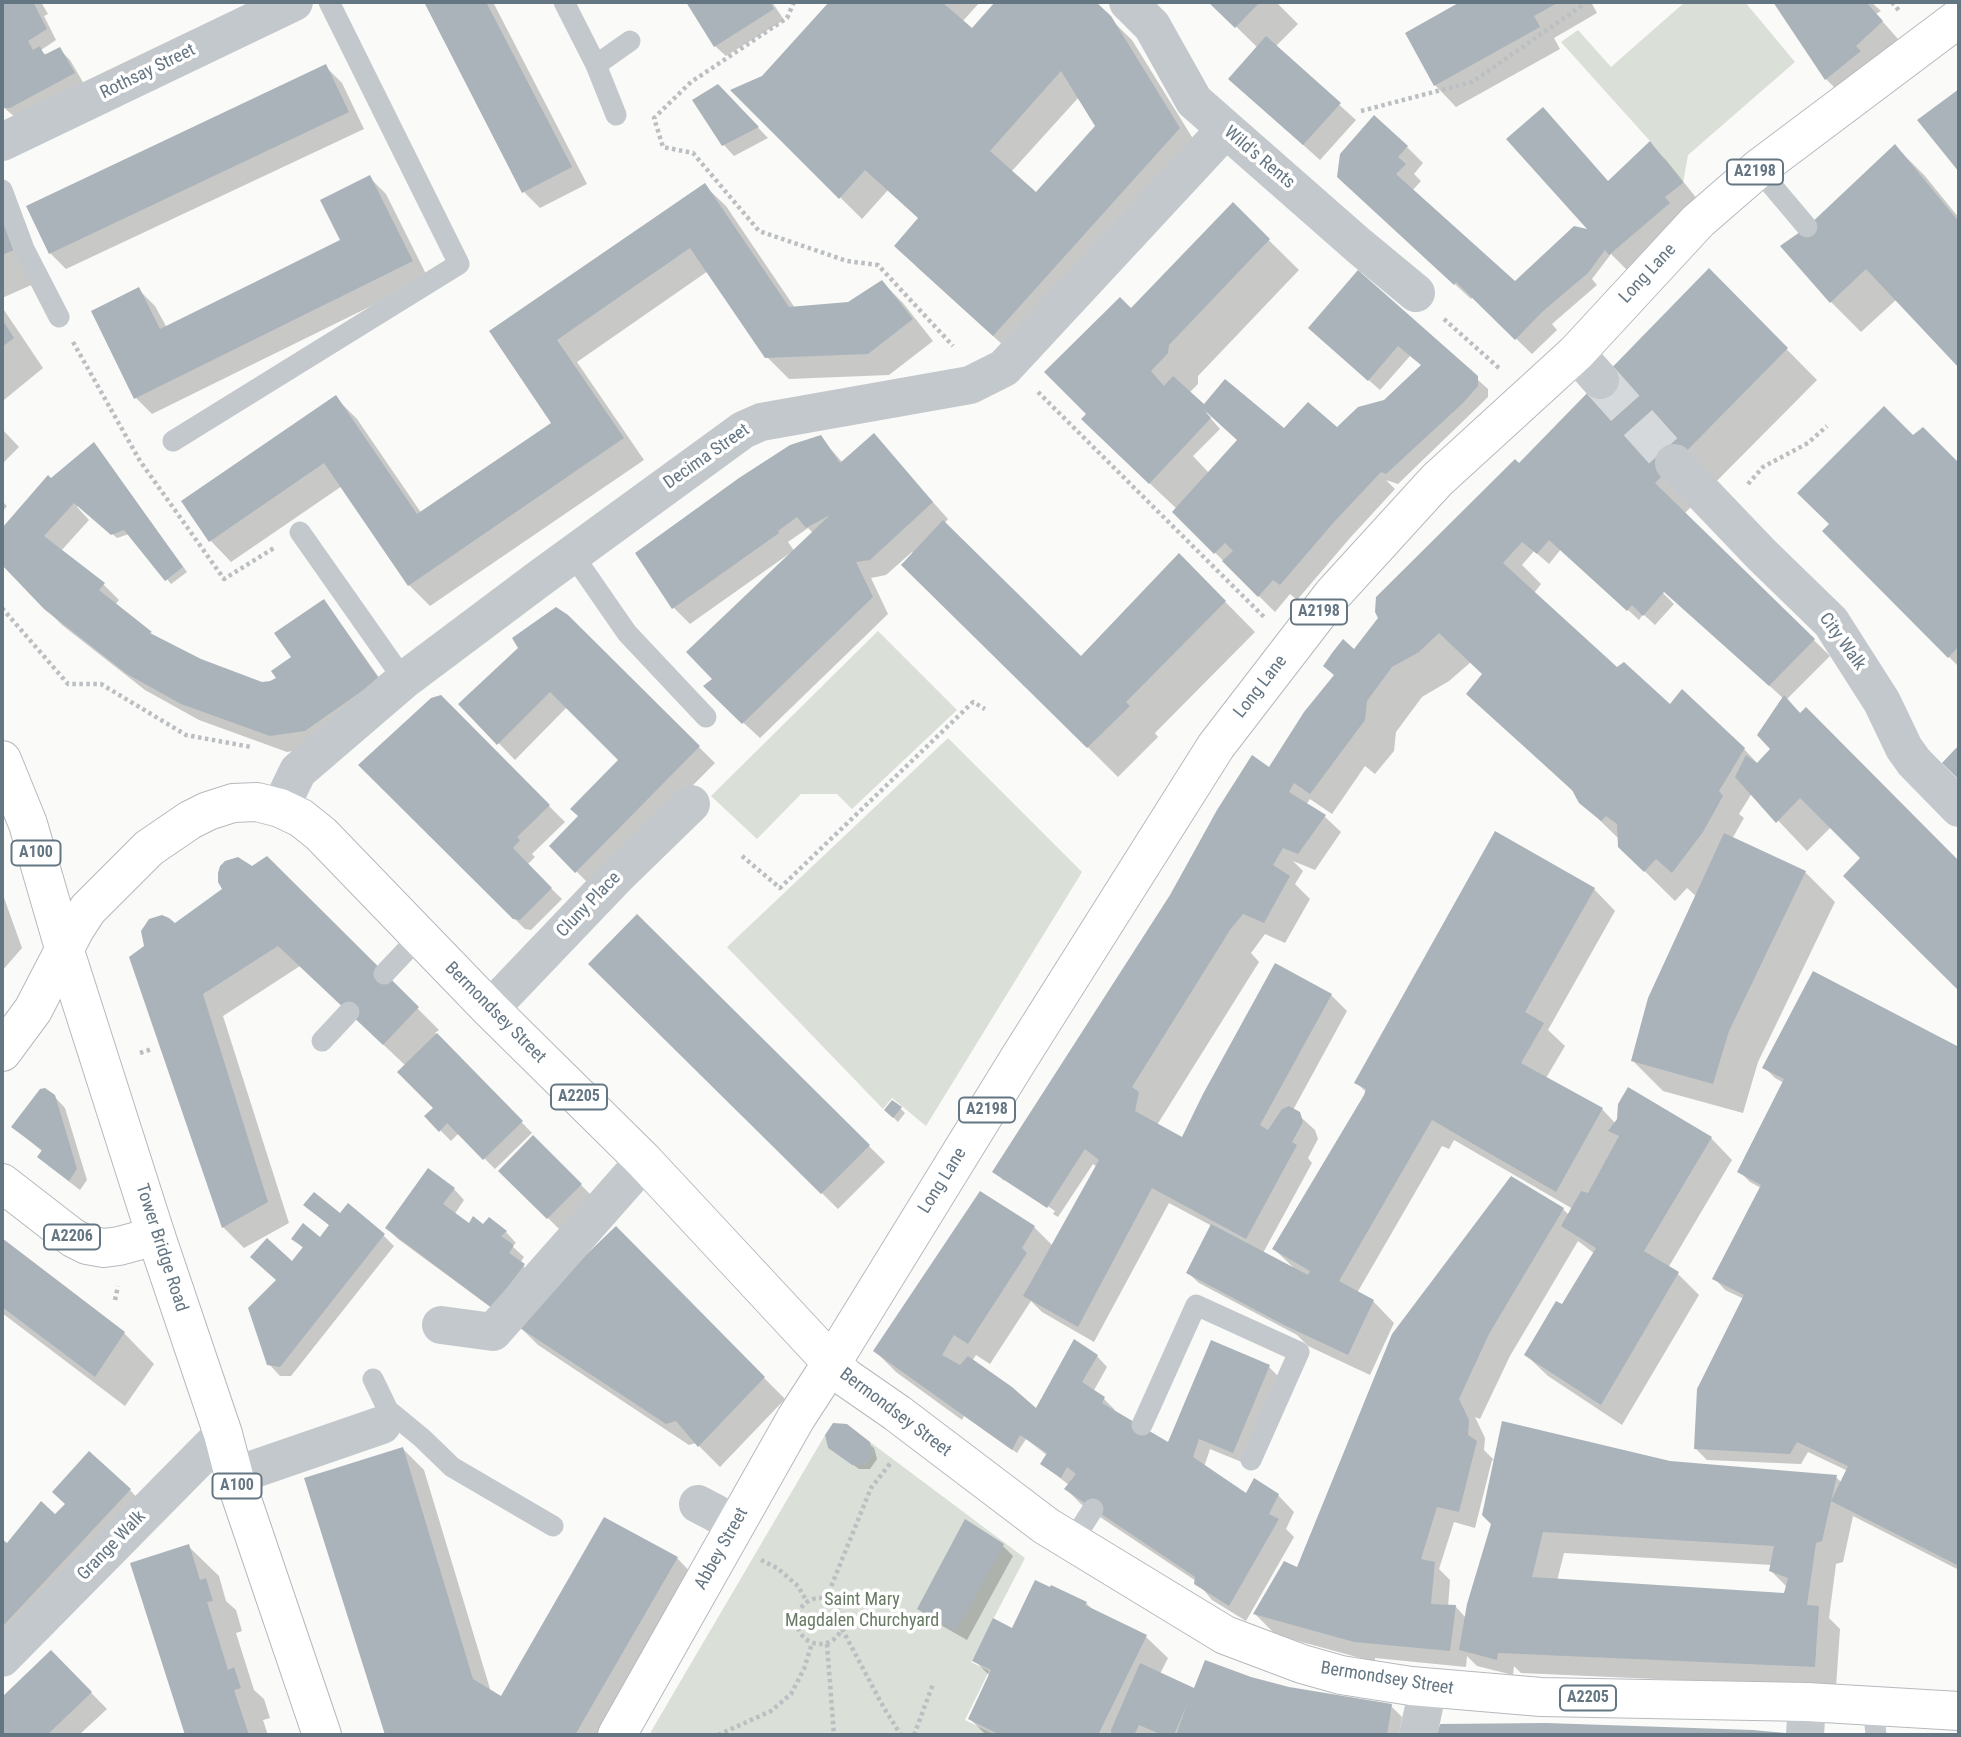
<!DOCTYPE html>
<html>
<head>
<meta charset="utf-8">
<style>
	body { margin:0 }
	#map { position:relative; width:1961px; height:1737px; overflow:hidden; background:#fafaf8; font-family:"Roboto Condensed",sans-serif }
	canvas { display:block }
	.frame { position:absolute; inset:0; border:4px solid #657683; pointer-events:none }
</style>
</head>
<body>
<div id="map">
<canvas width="1961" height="1737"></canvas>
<div class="frame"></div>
</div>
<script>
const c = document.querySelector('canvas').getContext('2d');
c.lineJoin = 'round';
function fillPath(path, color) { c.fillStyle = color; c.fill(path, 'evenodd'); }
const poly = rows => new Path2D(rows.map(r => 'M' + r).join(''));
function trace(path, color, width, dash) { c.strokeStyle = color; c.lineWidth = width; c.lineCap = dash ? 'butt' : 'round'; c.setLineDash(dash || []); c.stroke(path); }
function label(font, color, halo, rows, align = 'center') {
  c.font = font + ' "Roboto Condensed",sans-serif'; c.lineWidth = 7; c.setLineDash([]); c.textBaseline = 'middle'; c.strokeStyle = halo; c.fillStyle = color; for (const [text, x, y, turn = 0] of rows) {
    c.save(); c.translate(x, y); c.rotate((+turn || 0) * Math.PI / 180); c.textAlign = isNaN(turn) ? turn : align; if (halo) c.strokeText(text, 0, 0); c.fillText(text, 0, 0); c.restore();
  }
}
fillPath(poly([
	[1685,2,1745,2,1795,62,1688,155,1683,183,1650,141,1561,42,1578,30,1611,67],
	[878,631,957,710,852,809,837,794,801,794,757,839,711,796],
	[948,738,1082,872,926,1126,892,1098,883,1109,727,947],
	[825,1435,828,1448,852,1465,864,1465,873,1454,870,1442,1025,1558,971,1662,989,1671,965,1720,995,1735,649,1735]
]), '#dadfd7');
fillPath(poly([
	[2,2,41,2,48,14,44,16,56,40,41,50,47,56,59,49,70,60,84,84,16,118,2,106],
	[426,2,493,2,587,184,540,208,524,192],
	[688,2,772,2,784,20,726,56,715,46],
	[831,2,980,2,962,22,972,31,997,2,1093,2,1132,40,1200,150,1015,356,917,267,920,219,888,190,862,219,733,91,763,78],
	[1079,97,1097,126,1036,195,1011,172],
	[1211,2,1276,2,1298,24,1275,47,1356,120,1320,160,1247,95,1258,48],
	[1464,2,1591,2,1597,13,1554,38,1560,49,1456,107,1435,85,1407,34],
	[1775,2,1871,2,1881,11,1876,14,1898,39,1871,63,1842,95,1826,79],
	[325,66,342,83,364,129,66,269,50,253],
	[718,86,768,138,734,156,724,145],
	[1650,144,1666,160,1698,200,1685,220,1627,270,1611,254,1592,279,1597,285,1552,324,1557,330,1532,354,1473,297,1471,299,1356,193,1407,147,1423,163,1414,174,1421,181,1412,191,1515,283,1590,231,1609,182],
	[1895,146,1925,176,1959,218,1959,365,1897,299,1861,332,1831,302,1782,246,1808,228],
	[369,177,386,194,428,278,152,414,136,398,139,290,155,306,167,328,343,241],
	[704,185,726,206,795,308,848,304,882,282,903,303,933,341,889,375,789,379,767,357,708,271,577,362,644,460,430,606,409,585,342,486,231,562,210,540,336,398,357,419,422,514,554,423,491,331],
	[1233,205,1299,270,1198,376,1198,384,1189,393,1204,407,1285,431,1338,429,1385,402,1423,366,1410,356,1380,390,1321,338,1358,272,1488,389,1488,397,1398,484,1386,480,1395,489,1350,538,1297,600,1290,594,1275,612,1174,512,1177,509,1113,449,1088,413,1131,310],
	[1208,412,1239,441,1209,473,1193,456,1220,429,1206,413],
	[2,212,45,279,2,298],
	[1709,271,1817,380,1685,513,1830,656,1786,700,1801,714,1806,710,1959,863,1959,989,1845,876,1862,858,1831,827,1807,851,1752,793,1739,814,1744,818,1732,839,1805,872,1835,902,1758,1062,1743,1113,1663,1091,1633,1061,1697,897,1687,888,1675,901,1619,846,1619,839,1581,802,1577,795,1469,694,1484,675,1471,662,1449,681,1422,697,1396,732,1394,751,1375,774,1365,766,1332,814,1310,799,1306,805,1324,816,1341,832,1315,870,1293,861,1303,871,1295,884,1310,899,1285,943,1265,934,1251,953,1259,962,1157,1125,1182,1140,1331,995,1347,1011,1293,1110,1315,1130,1318,1139,1308,1158,1312,1163,1263,1253,1295,1269,1274,1249,1367,1093,1356,1082,1594,889,1615,911,1548,1030,1565,1046,1546,1078,1602,1109,1616,1124,1711,1138,1732,1160,1668,1268,1677,1273,1699,1295,1622,1425,1548,1376,1526,1355,1563,1307,1595,1254,1578,1241,1510,1356,1480,1419,1475,1417,1485,1438,1484,1450,1495,1461,1492,1460,1475,1528,1454,1522,1439,1569,1450,1580,1448,1607,1456,1607,1466,1618,1493,1523,1670,1463,1836,1477,1842,1483,1848,1471,1808,1452,1801,1464,1707,1460,1696,1449,1744,1299,1725,1290,1715,1279,1761,1188,1750,1182,1739,1171,1784,1083,1775,1078,1764,1067,1814,974,1959,1049,1959,1570,1853,1516,1843,1562,1836,1564,1829,1618,1840,1629,1836,1687,1521,1673,1514,1666,1513,1675,1477,1666,1467,1656,1466,1667,1375,1658,1375,1662,1276,1635,1255,1614,1298,1570,1563,1209,1569,1215,1573,1209,1454,1140,1449,1149,1442,1146,1357,1293,1373,1301,1394,1323,1370,1375,1308,1346,1297,1335,1199,1283,1188,1273,1212,1226,1169,1203,1094,1342,1042,1312,1031,1301,990,1364,976,1355,972,1361,1036,1410,1097,1356,1107,1367,1093,1392,1104,1399,1115,1410,1113,1412,1175,1449,1269,1367,1279,1377,1244,1463,1210,1449,1204,1467,1246,1496,1278,1495,1294,1512,1286,1529,1294,1537,1246,1621,1212,1600,1196,1581,1082,1505,1066,1489,1069,1485,1042,1464,1048,1456,1026,1439,1017,1453,964,1416,962,1420,896,1372,875,1351,1034,1227,1053,1246,1097,1167,1093,1164,1058,1217,1053,1214,1055,1211,1004,1177,1004,1181,995,1171,1335,676,1325,666,1354,652,1519,465],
	[1561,549,1639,620,1643,614,1655,625,1674,604,1662,592,1664,590,1784,699,1773,749,1758,764,1744,749,1670,707,1617,669,1534,593,1541,584,1522,565,1534,551,1549,564],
	[1564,1553,1772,1565,1771,1571,1788,1588,1786,1595,1557,1581],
	[2,307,43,368,4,400,2,397],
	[2,429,19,447,2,464],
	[1923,429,1959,466,1959,667,1824,531],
	[874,436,948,519,944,524,1081,658,1179,555,1255,632,1155,733,1158,737,1118,777,904,565,914,554,912,552,886,575,871,578,888,614,760,738,722,703,714,679,793,551,690,624,674,608,637,553,820,437,843,463],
	[808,528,814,534,795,552,788,542],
	[98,449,187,572,171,584,129,534,117,538,79,505,77,507,89,520,61,551,103,584,119,600,115,605,156,638,200,660,262,684,270,684,343,627,388,690,319,747,287,752,199,720,145,690,62,625,2,565,2,531,48,478,58,487],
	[2,501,7,506,2,512],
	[567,616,715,763,592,887,551,846,580,816,621,760,567,707,515,760,461,704],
	[440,697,565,822,532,854,535,857,527,865,562,899,531,930,525,929,360,765],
	[267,858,439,1030,435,1033,532,1133,495,1169,459,1133,451,1141,426,1116,435,1108,406,1066,300,966,223,1016,289,1223,244,1248,223,1227,175,925],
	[2,892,22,948,2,971],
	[637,916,885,1162,838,1209,590,964],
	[54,1096,65,1108,87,1180,80,1190,50,1167,39,1157,43,1152,13,1127],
	[901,1109,905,1113,898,1122,886,1110],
	[533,1137,592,1196,559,1229,501,1171],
	[454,1189,464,1200,454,1215,468,1225,484,1227,489,1220,506,1232,516,1243,512,1246,524,1257,520,1263,534,1276,504,1317,398,1239,387,1228],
	[306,1205,340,1215,383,1235,394,1246,291,1376,280,1376,269,1364,292,1263,304,1249,293,1238,320,1239,330,1226],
	[616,1229,785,1399,720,1467,696,1443,689,1445,538,1345,517,1324],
	[2,1241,124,1333,154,1364,125,1406,2,1313],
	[868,1443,874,1448,877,1459,870,1469,859,1469,835,1452],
	[403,1449,424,1470,491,1692,501,1699,677,1558,698,1580,609,1735,387,1735,307,1479],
	[130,1490,140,1501,2,1649,2,1541,7,1546,56,1517],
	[188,1546,219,1576,226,1601,236,1610,242,1631,236,1633,254,1690,264,1699,270,1718,263,1720,268,1735,187,1735,132,1564],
	[1003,1546,1013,1556,967,1640,930,1619,919,1609],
	[1086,1603,1093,1610,1146,1637,1168,1658,1160,1674,1195,1690,1288,1689,1391,1706,1402,1717,1399,1735,986,1735,970,1719,990,1676,975,1661,1013,1630],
	[51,1652,107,1709,79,1735,2,1735,2,1699],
	[1441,1726,1753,1732,1785,1735,1439,1735]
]), '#0003');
fillPath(poly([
	[2,2,33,2,47,29,28,41,33,50,40,46,44,55,60,47,75,73,10,108,3,108],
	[424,2,486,2,572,167,522,193],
	[686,2,770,2,774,9,714,47],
	[829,2,942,2,972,28,995,2,1096,2,1111,16,1180,128,993,336,894,246,918,218,865,170,839,199,730,90,762,76],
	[1061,71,1095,126,1036,192,990,151],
	[1208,2,1260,2,1235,28],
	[1460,2,1559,2,1534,16,1540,27,1434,86,1405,33],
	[1773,2,1866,2,1883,21,1856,46,1861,51,1825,80],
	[1266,36,1341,103,1303,145,1228,79],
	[326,64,349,112,49,254,26,206],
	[718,84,759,127,722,146,692,100],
	[1959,89,1959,172,1917,120],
	[1543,107,1608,181,1650,141,1683,183,1665,197,1670,203,1609,255,1605,250,1588,273,1542,312,1515,340,1456,282,1454,285,1337,177,1340,154,1374,115,1408,146,1398,157,1406,164,1396,174,1515,281,1574,226,1587,229,1506,139],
	[1895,144,1959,222,1959,368,1866,269,1830,303,1780,246,1807,227],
	[370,175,413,261,134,399,91,311,139,287,160,329,340,240,320,200],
	[705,183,789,307,848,302,882,280,913,319,868,354,765,358,690,248,557,340,624,438,408,586,324,463,209,542,181,501,336,395,417,514,551,423,489,331],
	[1233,202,1270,239,1169,345,1168,353,1151,371,1164,386,1173,376,1204,404,1225,379,1284,428,1308,402,1337,427,1358,407,1384,400,1421,365,1398,346,1368,381,1308,328,1358,270,1478,376,1478,386,1463,403,1386,474,1381,472,1334,522,1280,585,1273,580,1258,597,1222,561,1233,551,1225,543,1214,554,1172,512,1237,440,1203,409,1211,418,1149,484,1081,419,1086,414,1044,372,1120,297,1131,308],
	[2,217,17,249,2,255],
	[1709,268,1788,348,1655,483,1815,639,1769,686,1664,592,1643,616,1632,605,1627,611,1549,540,1537,554,1522,542,1503,563,1617,667,1624,662,1670,704,1682,689,1745,748,1719,791,1723,796,1703,832,1672,873,1656,859,1644,872,1618,847,1617,824,1606,816,1601,821,1579,803,1572,790,1466,694,1482,674,1439,633,1419,652,1392,667,1367,701,1365,720,1310,794,1294,783,1289,792,1326,815,1298,854,1283,848,1273,865,1290,876,1264,923,1243,914,1230,930,1132,1087,1139,1092,1135,1111,1182,1137,1203,1094,1275,963,1332,994,1260,1125,1268,1130,1282,1109,1289,1106,1300,1112,1303,1122,1292,1142,1297,1145,1246,1239,1152,1188,1078,1327,1023,1296,1099,1160,1085,1149,1047,1208,992,1172,1170,895,1217,810,1252,755,1269,767,1304,712,1334,675,1323,666,1332,653,1343,639,1354,649,1378,618,1375,612,1376,597,1515,459,1519,463],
	[2,319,14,338,2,347],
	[1884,406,1913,435,1923,427,1959,463,1959,646,1948,658,1822,531,1829,524,1797,493],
	[874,433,933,502,870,560,856,562,873,597,742,724,703,686,712,679,686,652,830,515,806,528,797,517,778,531,779,533,672,609,635,553,739,478,790,445,821,435,840,463],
	[94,442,183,567,165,581,124,530,111,535,74,503,44,536,105,583,99,590,152,632,150,633,201,659,262,682,270,681,276,678,271,671,291,657,274,633,324,599,379,679,305,731,270,736,181,704,127,674,44,609,2,565,2,528,48,475,51,478],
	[943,520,1081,656,1179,553,1226,601,1126,702,1130,706,1087,748,901,565],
	[556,607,568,615,700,746,575,873,549,846,578,816,570,809,618,760,550,692,497,745,458,704,518,648,512,638],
	[441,695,550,805,517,837,520,840,513,848,552,888,520,920,513,919,358,765,431,698],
	[1784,695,1800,713,1806,707,1959,861,1959,991,1843,876,1860,858,1800,798,1776,823,1735,777,1746,755,1757,763,1770,749,1757,735],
	[1959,745,1959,780,1942,763],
	[1495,831,1595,888,1525,1012,1544,1023,1521,1063,1603,1108,1556,1192,1432,1120,1339,1281,1374,1300,1348,1355,1284,1325,1186,1273,1211,1224,1308,1275,1310,1271,1272,1249,1364,1095,1366,1089,1354,1083],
	[1724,833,1806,871,1729,1031,1713,1084,1631,1061,1648,998],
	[267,856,419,1007,383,1045,278,946,203,994,268,1202,222,1228,129,957,144,946,141,931,149,919,162,915,169,918,175,923,222,889,218,882,218,873,220,866,225,861,238,857,252,866],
	[637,914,870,1145,821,1194,588,964],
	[1813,971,1959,1047,1959,1566,1831,1501,1848,1466,1797,1442,1790,1454,1694,1449,1697,1389,1744,1295,1712,1279,1761,1185,1737,1172,1784,1079,1762,1068],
	[437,1033,523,1121,483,1160,447,1123,439,1132,424,1116,433,1108,397,1072],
	[1628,1087,1712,1137,1644,1251,1679,1272,1601,1405,1524,1355,1556,1301,1562,1304,1596,1248,1561,1226,1581,1191,1588,1193,1619,1136,1608,1131,1617,1119,1618,1104],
	[45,1088,55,1095,77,1169,69,1181,37,1157,42,1150,11,1127,40,1089],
	[892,1100,902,1107,893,1118,884,1110],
	[533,1135,582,1184,547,1219,498,1171],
	[428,1168,455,1188,443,1204,469,1223,473,1216,483,1224,489,1217,507,1231,501,1236,514,1245,509,1253,525,1264,492,1308,385,1228],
	[1511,1176,1564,1208,1489,1334,1459,1399,1469,1420,1468,1435,1477,1441,1459,1512,1437,1507,1421,1559,1435,1562,1431,1604,1456,1605,1450,1651,1354,1642,1253,1614,1284,1561,1297,1567,1392,1334],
	[980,1191,1035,1226,1022,1248,1027,1253,968,1344,954,1335,942,1355,960,1365,968,1356,1012,1387,1036,1408,1074,1339,1098,1355,1082,1382,1105,1397,1102,1403,1168,1442,1211,1340,1270,1365,1233,1453,1199,1439,1193,1457,1246,1493,1254,1478,1279,1494,1269,1514,1279,1519,1229,1606,1194,1584,1195,1577,1064,1489,1076,1474,1067,1467,1061,1478,1040,1464,1047,1453,1020,1435,1012,1450,873,1351],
	[314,1192,340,1213,348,1203,385,1234,280,1367,267,1365,248,1308,276,1280,250,1257,267,1238,292,1261,303,1247,291,1239,303,1223,320,1237,329,1225,303,1205],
	[616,1226,765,1377,698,1447,676,1421,666,1424,514,1324],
	[2,1238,125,1332,95,1377,2,1307],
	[1502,1421,1670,1461,1837,1475,1822,1541,1816,1543,1807,1605,1819,1606,1815,1667,1498,1653,1497,1660,1459,1650,1467,1604,1491,1524,1482,1515],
	[1543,1532,1774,1546,1769,1571,1788,1578,1784,1593,1532,1577],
	[833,1423,847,1424,870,1442,873,1454,864,1465,852,1465,828,1448,825,1435],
	[403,1447,473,1679,501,1696,604,1517,678,1557,575,1735,385,1735,304,1478],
	[89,1451,131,1489,2,1627,2,1539,7,1543,41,1501,55,1514,65,1504,52,1492],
	[965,1519,1004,1544,956,1631,917,1609],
	[189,1544,200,1580,206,1578,213,1601,207,1602,228,1670,234,1667,241,1688,234,1690,249,1735,185,1735,130,1563],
	[1035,1580,1050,1587,1051,1585,1087,1602,1085,1605,1147,1635,1098,1735,1000,1735,968,1719,991,1670,972,1661,993,1618,1012,1628],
	[51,1650,92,1692,47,1735,2,1735,2,1697],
	[1205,1660,1251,1677,1289,1687,1392,1704,1387,1735,1176,1735,1187,1704,1174,1735,1162,1735,1139,1725,1134,1735,1111,1735,1111,1730,1140,1663,1194,1688],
	[1546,1723,1753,1730,1785,1733,1785,1735,1437,1735,1440,1724]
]), '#aab3b9');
trace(poly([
	[1600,380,1674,463]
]), '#d5d9db', 38, [38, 19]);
const secondary = poly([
	[617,1735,796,1418,831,1364]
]);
const primary = poly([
	[2,1052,33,1010,75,929,88,909,149,848,190,820,208,811,233,803,257,802,280,808,301,818,321,834,490,1009,644,1161,845,1377,897,1413,1046,1526,1225,1635,1302,1664,1341,1675,1411,1686,1541,1697,1807,1702,1959,1711],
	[2,1183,73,1238,87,1245,104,1248,119,1246,156,1236],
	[831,1364,1018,1060,1216,746,1333,594,1437,480,1576,353,1698,221,1758,169,1959,18]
]);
const highway = poly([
	[2,760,28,824,64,948,156,1236,223,1434,234,1476,322,1735]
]);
trace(secondary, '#b3babf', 40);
trace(primary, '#b5babe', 40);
trace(highway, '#b4b9bd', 40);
trace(poly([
	[794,2,787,18,691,82,654,118,663,147,693,153,759,231,847,261,878,265,953,346],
	[1892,2,1900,12],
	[1361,111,1472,82,1587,2],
	[1444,319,1500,369],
	[73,342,140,461,224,579,274,548],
	[1038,392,1265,618],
	[1748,484,1763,467,1808,443,1827,426],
	[2,608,68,684,101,684,186,735,251,747],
	[742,856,780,888,973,702,985,709],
	[140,1053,152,1049],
	[115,1300,118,1286],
	[761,1560,777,1568,798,1586,807,1602],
	'797 1621a23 23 0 1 1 46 0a23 23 0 1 1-46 0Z',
	[826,1599,871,1488,892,1461],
	[842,1629,884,1708,901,1735],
	[827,1644,834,1735],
	[718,1735,771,1711,791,1694,804,1669,812,1643],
	[914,1735,933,1684]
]), '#bbbfc2', 4.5, [3.5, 3.5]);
trace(poly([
	[564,2,596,65,616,115],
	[596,65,630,41],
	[1758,169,1807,227],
	[2,190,24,249,59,317],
	[173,441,459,264,329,2],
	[300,532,404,680],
	[573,555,627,633,706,717],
	[384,974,420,936],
	[322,1041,349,1012],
	[373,1379,388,1410,422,1438,452,1467,553,1526],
	[1142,1425,1196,1305,1299,1352,1251,1460],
	[1072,1542,1093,1509],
	[1873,1704,1876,1735]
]), '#c3c8cc', 21);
trace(poly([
	[1128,2,1152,26,1194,101,1358,245,1416,293],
	[2,142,294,2],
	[1576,353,1600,380],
	[1674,463,1762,555,1831,622,1882,702,1904,748,1914,762,1959,808],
	[280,808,298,771,404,680,540,578,743,430,761,422,970,385,1004,368,1225,130],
	[490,1009,617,876,691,804],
	[441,1325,493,1332,644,1161],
	[234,1476,382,1425],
	[698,1504,736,1524],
	[2,1658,223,1434],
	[1418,1735,1428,1688],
	[1805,1735,1807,1702]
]), '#c3c8cc', 38);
trace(secondary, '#fff', 38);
trace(primary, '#fff', 38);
trace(highway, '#fff', 38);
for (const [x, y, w] of [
	[1755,172,56],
	[1319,612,56],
	[36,853,49],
	[579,1097,56],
	[987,1110,56],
	[72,1237,56],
	[237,1486,49],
	[1588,1698,56]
]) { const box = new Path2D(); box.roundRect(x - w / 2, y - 12.5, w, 25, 5); c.fillStyle = '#fff'; c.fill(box); trace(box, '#657683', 2); }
label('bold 16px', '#657683', null, [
	["A2198",1755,172],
	["A2198",1319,612],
	["A100",36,853],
	["A2205",579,1097],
	["A2198",987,1110],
	["A2206",72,1237],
	["A100",237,1486],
	["A2205",1588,1698]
]);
label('18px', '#657683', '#fff', [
	["Rothsay Street",148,72,-26],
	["Wild's Rents",1259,158,40],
	["Long Lane",1648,274,-47],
	["Decima Street",707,457,-35],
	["City Walk",1842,642,54],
	["Long Lane",1261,687,-52],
	["Cluny Place",589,905,-46],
	["Bermondsey Street",495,1013,45],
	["Long Lane",943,1181,-58],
	["Tower Bridge Road",161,1248,72],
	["Bermondsey Street",895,1413,37],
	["Grange Walk",112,1546,-46],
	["Abbey Street",722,1549,-61],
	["Bermondsey Street",1387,1679,9]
]);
label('18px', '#687a64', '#fff', [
	["Saint Mary",862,1600],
	["Magdalen Churchyard",862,1621]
]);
</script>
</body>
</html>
